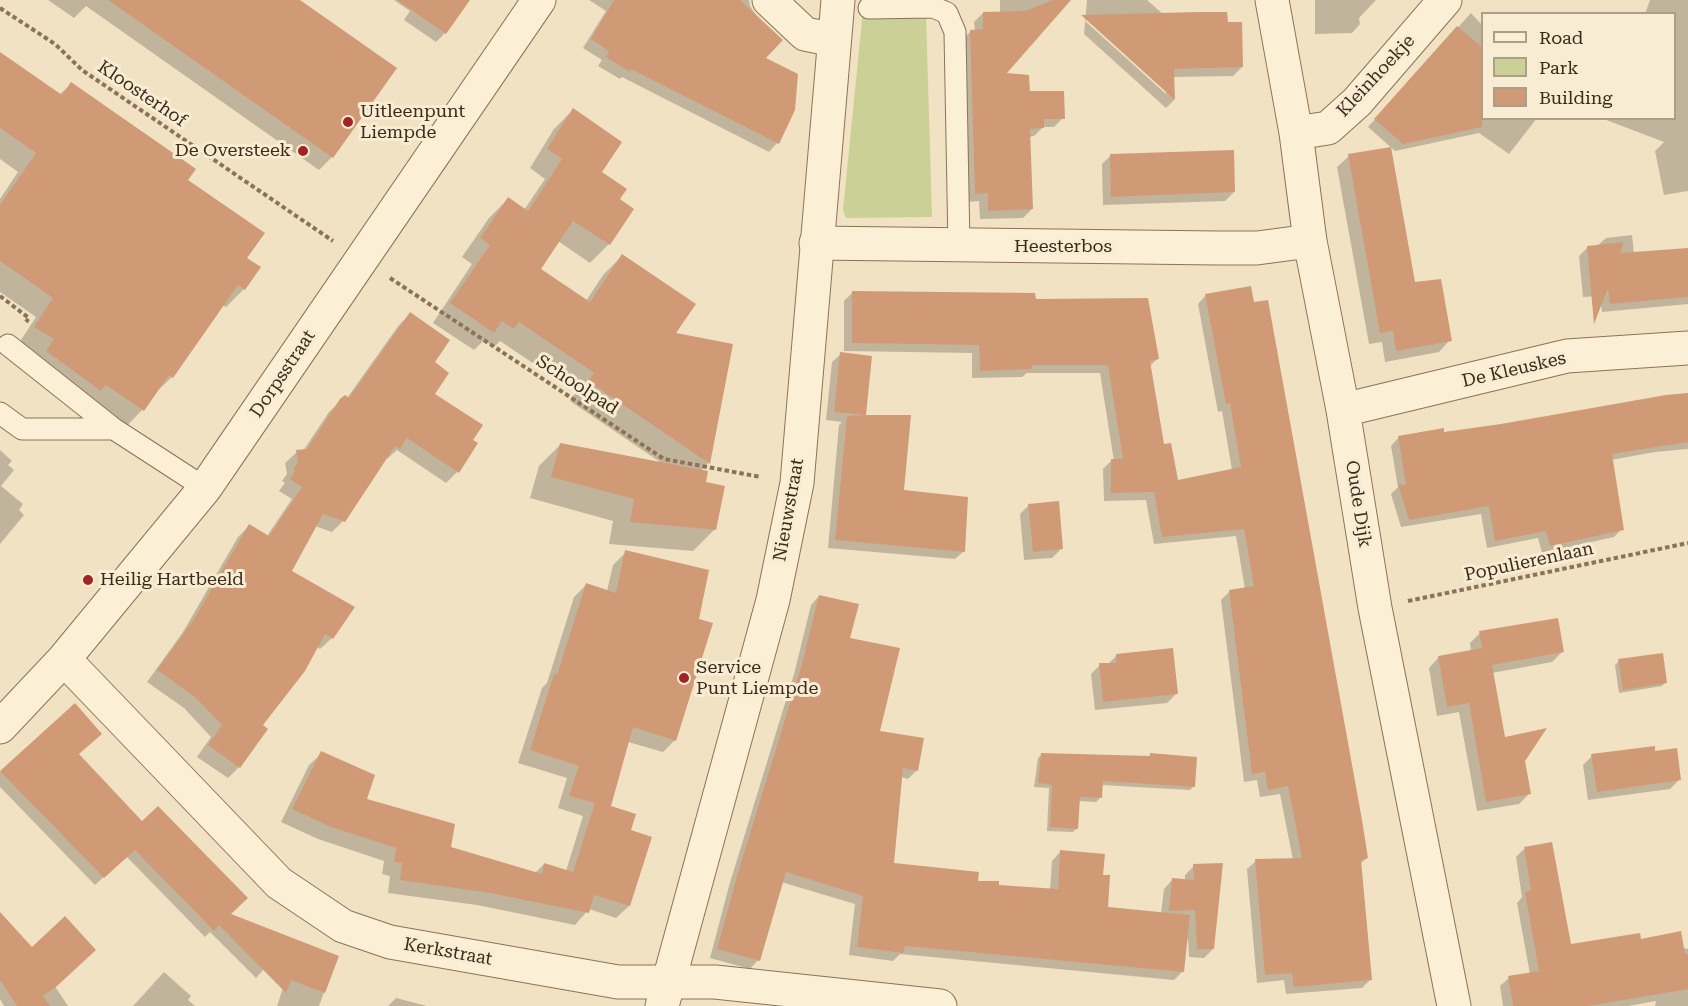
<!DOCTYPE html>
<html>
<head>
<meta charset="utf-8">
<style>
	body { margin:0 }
	#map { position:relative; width:1688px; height:1006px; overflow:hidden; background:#f1e2c3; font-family:"Roboto Serif",serif }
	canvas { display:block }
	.legend { position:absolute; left:1481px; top:12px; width:195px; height:108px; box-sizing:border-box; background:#f8ecd3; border:2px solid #ac9f8a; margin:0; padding:8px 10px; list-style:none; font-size:18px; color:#3b2b1d }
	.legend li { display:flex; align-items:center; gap:12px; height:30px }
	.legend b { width:30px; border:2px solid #ac9f8a }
</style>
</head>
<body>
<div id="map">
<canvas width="1688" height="1006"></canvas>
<ul class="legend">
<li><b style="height:8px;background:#fbefd6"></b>Road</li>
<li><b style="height:16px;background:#cbd096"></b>Park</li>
<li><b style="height:16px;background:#d19a76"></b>Building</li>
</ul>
</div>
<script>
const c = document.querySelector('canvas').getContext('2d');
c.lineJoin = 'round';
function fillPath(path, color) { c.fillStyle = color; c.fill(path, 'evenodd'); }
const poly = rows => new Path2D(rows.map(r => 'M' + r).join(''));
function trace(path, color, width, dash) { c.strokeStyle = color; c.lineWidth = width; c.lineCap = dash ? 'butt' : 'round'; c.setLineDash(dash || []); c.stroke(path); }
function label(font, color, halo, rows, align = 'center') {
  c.font = font + ' "Roboto Serif",serif'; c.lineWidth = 6; c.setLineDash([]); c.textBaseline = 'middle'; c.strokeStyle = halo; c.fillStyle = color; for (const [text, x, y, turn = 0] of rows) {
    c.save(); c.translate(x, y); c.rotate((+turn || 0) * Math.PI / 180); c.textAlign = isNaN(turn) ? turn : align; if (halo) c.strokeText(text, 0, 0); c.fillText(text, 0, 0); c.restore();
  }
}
fillPath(poly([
	[863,10,926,14,932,217,846,218,843,210]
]), '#cbd096');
fillPath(poly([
	[48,0,297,0,395,69,332,157,319,170,86,6,74,18],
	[394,0,468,0,445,33,436,42,404,20,410,11],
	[589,0,749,0,750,6,760,21,763,58,794,110,777,143,769,152,622,77,620,79,598,66,602,60,583,48,606,11],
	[1000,0,1069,0,1004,74,1063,118,1054,127,1043,127,1034,136,1029,137,1032,209,1023,218,980,219,979,201,967,202,962,40,971,31,975,31,974,22,983,13,1000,13],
	[1087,0,1147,0,1164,15,1227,24,1242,67,1233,76,1173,77,1174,100,1166,108,1084,34],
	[1087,19,1166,90,1166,94,1085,21],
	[1315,0,1376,0,1359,18,1360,24,1352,33,1315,34],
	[1650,0,1688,0,1688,191,1664,195,1655,151,1664,142,1601,118,1674,118,1674,14,1645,14],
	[1471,13,1482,25,1482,44,1479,47,1482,49,1482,118,1537,118,1509,154,1479,133,1395,151,1368,127],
	[0,54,59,95,71,84,186,180,245,258,244,289,226,307,222,305,172,377,153,395,142,410,124,429,17,346,36,317,0,292,0,199,18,172,0,159],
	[573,110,600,172,618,199,632,209,609,244,590,263,558,241,539,270,586,301,603,275,622,256,674,334,731,345,708,463,701,471,715,529,693,551,609,544,613,521,530,498,539,466,561,444,663,464,570,401,576,392,500,341,494,347,484,340,474,350,433,323,472,264,462,257,489,218,508,199,524,210,545,179,530,168,554,129],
	[1111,155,1234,192,1225,201,1103,205,1102,164],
	[1349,156,1414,284,1450,340,1439,352,1385,362,1382,342,1369,344,1337,167],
	[1632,235,1634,254,1688,249,1688,304,1602,312,1600,296,1583,297,1579,256,1588,247,1597,246,1606,238],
	[852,293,1034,300,1157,359,1149,367,1163,446,1176,481,1232,470,1222,411,1218,412,1198,304,1206,295,1367,858,1360,864,1370,980,1362,988,1286,994,1284,980,1257,983,1247,869,1256,861,1293,860,1280,794,1260,797,1257,780,1244,782,1221,600,1230,591,1245,589,1236,536,1154,544,1146,500,1104,501,1103,469,1111,461,1114,461,1100,373,1027,373,1022,377,972,378,972,353,844,351,844,301],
	[410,314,433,363,433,394,471,441,457,472,446,483,397,450,387,459,385,458,343,521,332,532,315,526,290,572,332,638,320,649,317,647,260,725,239,767,228,778,197,757,211,737,184,708,147,682,183,632,238,537,249,526,267,536,292,499,279,491,285,483,282,481,287,474,285,463,297,452,303,451,329,412,345,397,347,398,399,325],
	[841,354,870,357,864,417,903,492,964,551,955,559,828,548,839,425,842,422,826,420,832,362],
	[1688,395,1688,449,1655,452,1611,460,1622,529,1614,537,1542,553,1538,538,1487,548,1481,514,1401,527,1391,494,1398,487,1391,446,1399,437,1502,426],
	[0,450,12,461,8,465,14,470,1,486,23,504,19,510,24,515,0,544],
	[1029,505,1061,549,1052,558,1024,560,1020,514],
	[626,552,675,740,663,752,628,742,609,807,630,831,629,906,616,918,589,909,575,925,477,905,388,893,390,876,382,874,384,861,318,839,281,822,309,765,322,753,366,800,449,848,535,873,544,864,566,871,583,816,558,808,567,778,518,763,542,688,547,683,574,597,586,585,607,591,613,565],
	[819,596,849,639,878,732,917,770,908,779,901,777,892,864,997,887,1050,890,1052,861,1060,852,1101,876,1106,908,1161,914,1164,889,1172,880,1185,881,1185,875,1194,866,1213,949,1204,958,1189,957,1188,939,1186,939,1183,971,1174,980,900,954,893,961,849,955,855,904,781,882,758,960,750,969,710,958,729,886,794,674,811,605],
	[1480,633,1562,652,1552,662,1492,673,1504,738,1524,761,1529,794,1519,804,1477,811,1459,712,1437,716,1429,668,1439,657,1471,652,1470,643],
	[1116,656,1176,694,1167,703,1095,710,1091,674,1100,665,1107,665],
	[1619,661,1666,682,1662,686,1619,693,1615,665],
	[75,706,78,754,228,915,291,939,256,978,210,932,205,937,126,856,95,885,0,787,0,772],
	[1654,753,1679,780,1670,789,1588,800,1583,765,1592,756],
	[1042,754,1148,757,1151,754,1194,786,1190,790,1101,785,1100,798,1096,802,1078,801,1077,828,1073,832,1047,831,1049,788,1034,787,1038,758],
	[1524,849,1569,946,1640,940,1688,949,1688,1006,1655,1006,1656,1001,1628,1006,1503,1006,1500,986,1509,978,1530,974,1517,903,1522,897,1516,857],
	[0,938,29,947,68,1006,4,1006,0,999],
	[337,957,319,1006,277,1006,293,958],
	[164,972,191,996,188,1000,195,1006,133,1006],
	[396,998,427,1006,388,1006]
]), '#0003');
fillPath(poly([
	[108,0,300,0,397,68,333,158],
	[397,0,470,0,446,34],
	[614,0,740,0,783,40,766,58,798,74,795,110,779,144,631,69,630,72,606,57,609,51,591,39],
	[1053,0,1071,0,1007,73,1029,75,1030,91,1064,91,1065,119,1044,119,1044,128,1030,129,1033,209,988,211,988,193,975,194,970,30,983,29,983,12,1025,11],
	[1200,12,1227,12,1228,22,1242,22,1243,67,1174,69,1175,100,1081,15],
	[1457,26,1482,47,1482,127,1403,144,1374,119],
	[0,52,62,95,71,82,196,169,188,180,265,233,247,258,261,267,245,290,238,285,173,378,169,375,144,411,106,385,101,391,46,351,54,339,34,327,53,298,0,261,0,205,36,153,0,128],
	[573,108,622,142,602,172,627,189,620,199,634,209,610,245,573,221,541,269,590,302,622,254,696,304,676,333,733,344,710,464,588,381,594,373,519,322,514,329,502,321,494,333,450,303,490,245,480,238,508,197,528,211,562,159,547,149],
	[1391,147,1415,282,1441,279,1452,341,1396,351,1393,331,1380,333,1348,154],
	[1234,150,1235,192,1111,197,1110,154],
	[1624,242,1620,253,1688,248,1688,297,1610,304,1608,288,1594,324,1587,246],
	[1251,286,1254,302,1268,300,1362,820,1368,858,1361,860,1372,980,1294,987,1292,973,1265,975,1255,859,1302,858,1288,786,1268,790,1265,772,1252,774,1229,590,1254,586,1244,529,1162,537,1154,492,1111,493,1111,459,1123,459,1108,365,1032,365,1032,369,980,371,979,345,852,343,852,291,1035,293,1036,299,1148,298,1159,359,1150,361,1164,444,1171,443,1178,480,1241,467,1230,403,1226,404,1205,294],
	[410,312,450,340,435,362,449,373,435,394,483,425,473,440,478,443,459,473,407,438,400,449,395,446,345,522,323,514,292,571,355,607,333,639,325,634,305,671,263,725,268,729,240,768,208,745,222,725,195,697,157,670,194,619,249,524,269,536,302,487,290,479,295,471,293,470,298,462,296,450,307,449,340,399,345,395,349,398],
	[840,352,872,356,866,415,911,415,904,490,968,497,965,552,835,540,847,416,865,415,834,412],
	[1688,393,1688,442,1612,454,1624,530,1550,546,1546,531,1495,541,1489,506,1409,520,1398,484,1406,485,1398,436,1444,428,1444,432,1501,424,1666,395],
	[560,443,708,471,706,482,725,486,716,530,630,522,634,499,551,477],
	[1059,501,1063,549,1033,552,1028,504],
	[625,550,709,570,699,619,713,623,676,741,633,727,611,806,636,814,631,830,652,837,630,906,594,895,589,913,490,893,400,880,402,863,394,862,396,848,331,827,292,809,321,751,375,775,367,799,455,824,451,847,542,874,544,863,573,872,595,803,569,796,579,766,530,750,554,674,557,675,586,583,616,593],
	[819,595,859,604,850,638,900,648,880,731,924,738,918,771,903,768,894,863,979,872,978,881,999,881,999,885,1058,889,1060,850,1105,854,1103,875,1110,875,1108,907,1190,915,1184,972,905,946,903,953,857,947,863,896,786,872,760,961,717,949,737,876,802,664],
	[1558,618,1564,652,1492,665,1505,737,1547,728,1525,761,1531,794,1486,802,1469,703,1447,707,1438,656,1482,648,1479,631],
	[1173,648,1178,694,1103,702,1099,663,1116,663,1116,654],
	[1663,653,1667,683,1623,690,1618,659],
	[75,703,102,734,79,754,142,821,158,806,248,898,231,914,339,956,325,993,291,980,286,993,219,925,214,931,135,850,104,878,0,771],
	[1655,746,1655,751,1677,748,1681,780,1597,792,1591,754],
	[1041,753,1150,756,1150,753,1197,757,1195,787,1103,781,1102,798,1080,797,1078,829,1050,827,1052,785,1038,783],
	[1552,842,1571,944,1640,933,1641,939,1681,931,1685,954,1688,954,1688,989,1588,1006,1513,1006,1508,976,1539,971,1525,892,1531,891,1524,847],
	[1223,863,1214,949,1197,949,1195,910,1169,911,1172,878,1194,880,1193,864],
	[0,912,32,947,65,916,96,950,57,986,43,996,50,1006,17,1006,0,980]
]), '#d19a76');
const service = poly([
	[869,8,933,7,947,13,955,32,959,247],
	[8,345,114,429,205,488],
	[0,413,22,429,114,429]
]);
const minor = poly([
	[769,0,805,34,834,40],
	[1272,0,1296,133,1310,241,1343,410,1375,608,1454,1006],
	[1296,133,1328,128,1357,102,1445,0],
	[816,243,1217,248,1257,248,1310,241],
	[1343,410,1567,356,1688,348],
	[64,659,279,883,343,926,390,942,618,982,715,982,940,1006],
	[0,727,64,659,205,488,539,0]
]);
const tertiary = poly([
	[662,1006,773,600,797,483,838,0]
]);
trace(service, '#8c7258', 23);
trace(minor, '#8c7258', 35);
trace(tertiary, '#8c7258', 35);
trace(poly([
	[0,8,55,44,82,70,333,241],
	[390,278,664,459,761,477],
	[0,296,29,318,26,322],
	[1408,601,1688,543]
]), '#8c7258', 4, [4.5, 3]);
trace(service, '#fbefd6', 21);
trace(minor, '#fbefd6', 33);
trace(tertiary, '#fbefd6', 33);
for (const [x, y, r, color] of [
	[348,122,6,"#9f2428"],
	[303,151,6,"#9f2428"],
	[88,580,6,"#9f2428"],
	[684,678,6,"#9f2428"]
]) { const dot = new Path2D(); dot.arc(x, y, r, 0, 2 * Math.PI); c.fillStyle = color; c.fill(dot); trace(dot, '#f8ecd3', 2); }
label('18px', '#3b2b1d', '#f8ecd3', [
	["Kleinhoekje",1376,76,-47],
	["Kloosterhof",142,94,34],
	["Heesterbos",1063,247],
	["De Kleuskes",1514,370,-13],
	["Dorpsstraat",283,374,-56],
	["Schoolpad",577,385,33],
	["Oude Dijk",1358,504,81],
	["Nieuwstraat",789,510,-80],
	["Populierenlaan",1529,562,-12],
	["Kerkstraat",448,952,10]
]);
label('18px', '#3b2b1d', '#f8ecd3', [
	["Uitleenpunt",360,112],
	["Liempde",360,133],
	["De Oversteek",291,151,"right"],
	["Heilig Hartbeeld",100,580],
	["Service",696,668],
	["Punt Liempde",696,689]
], 'left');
</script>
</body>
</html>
